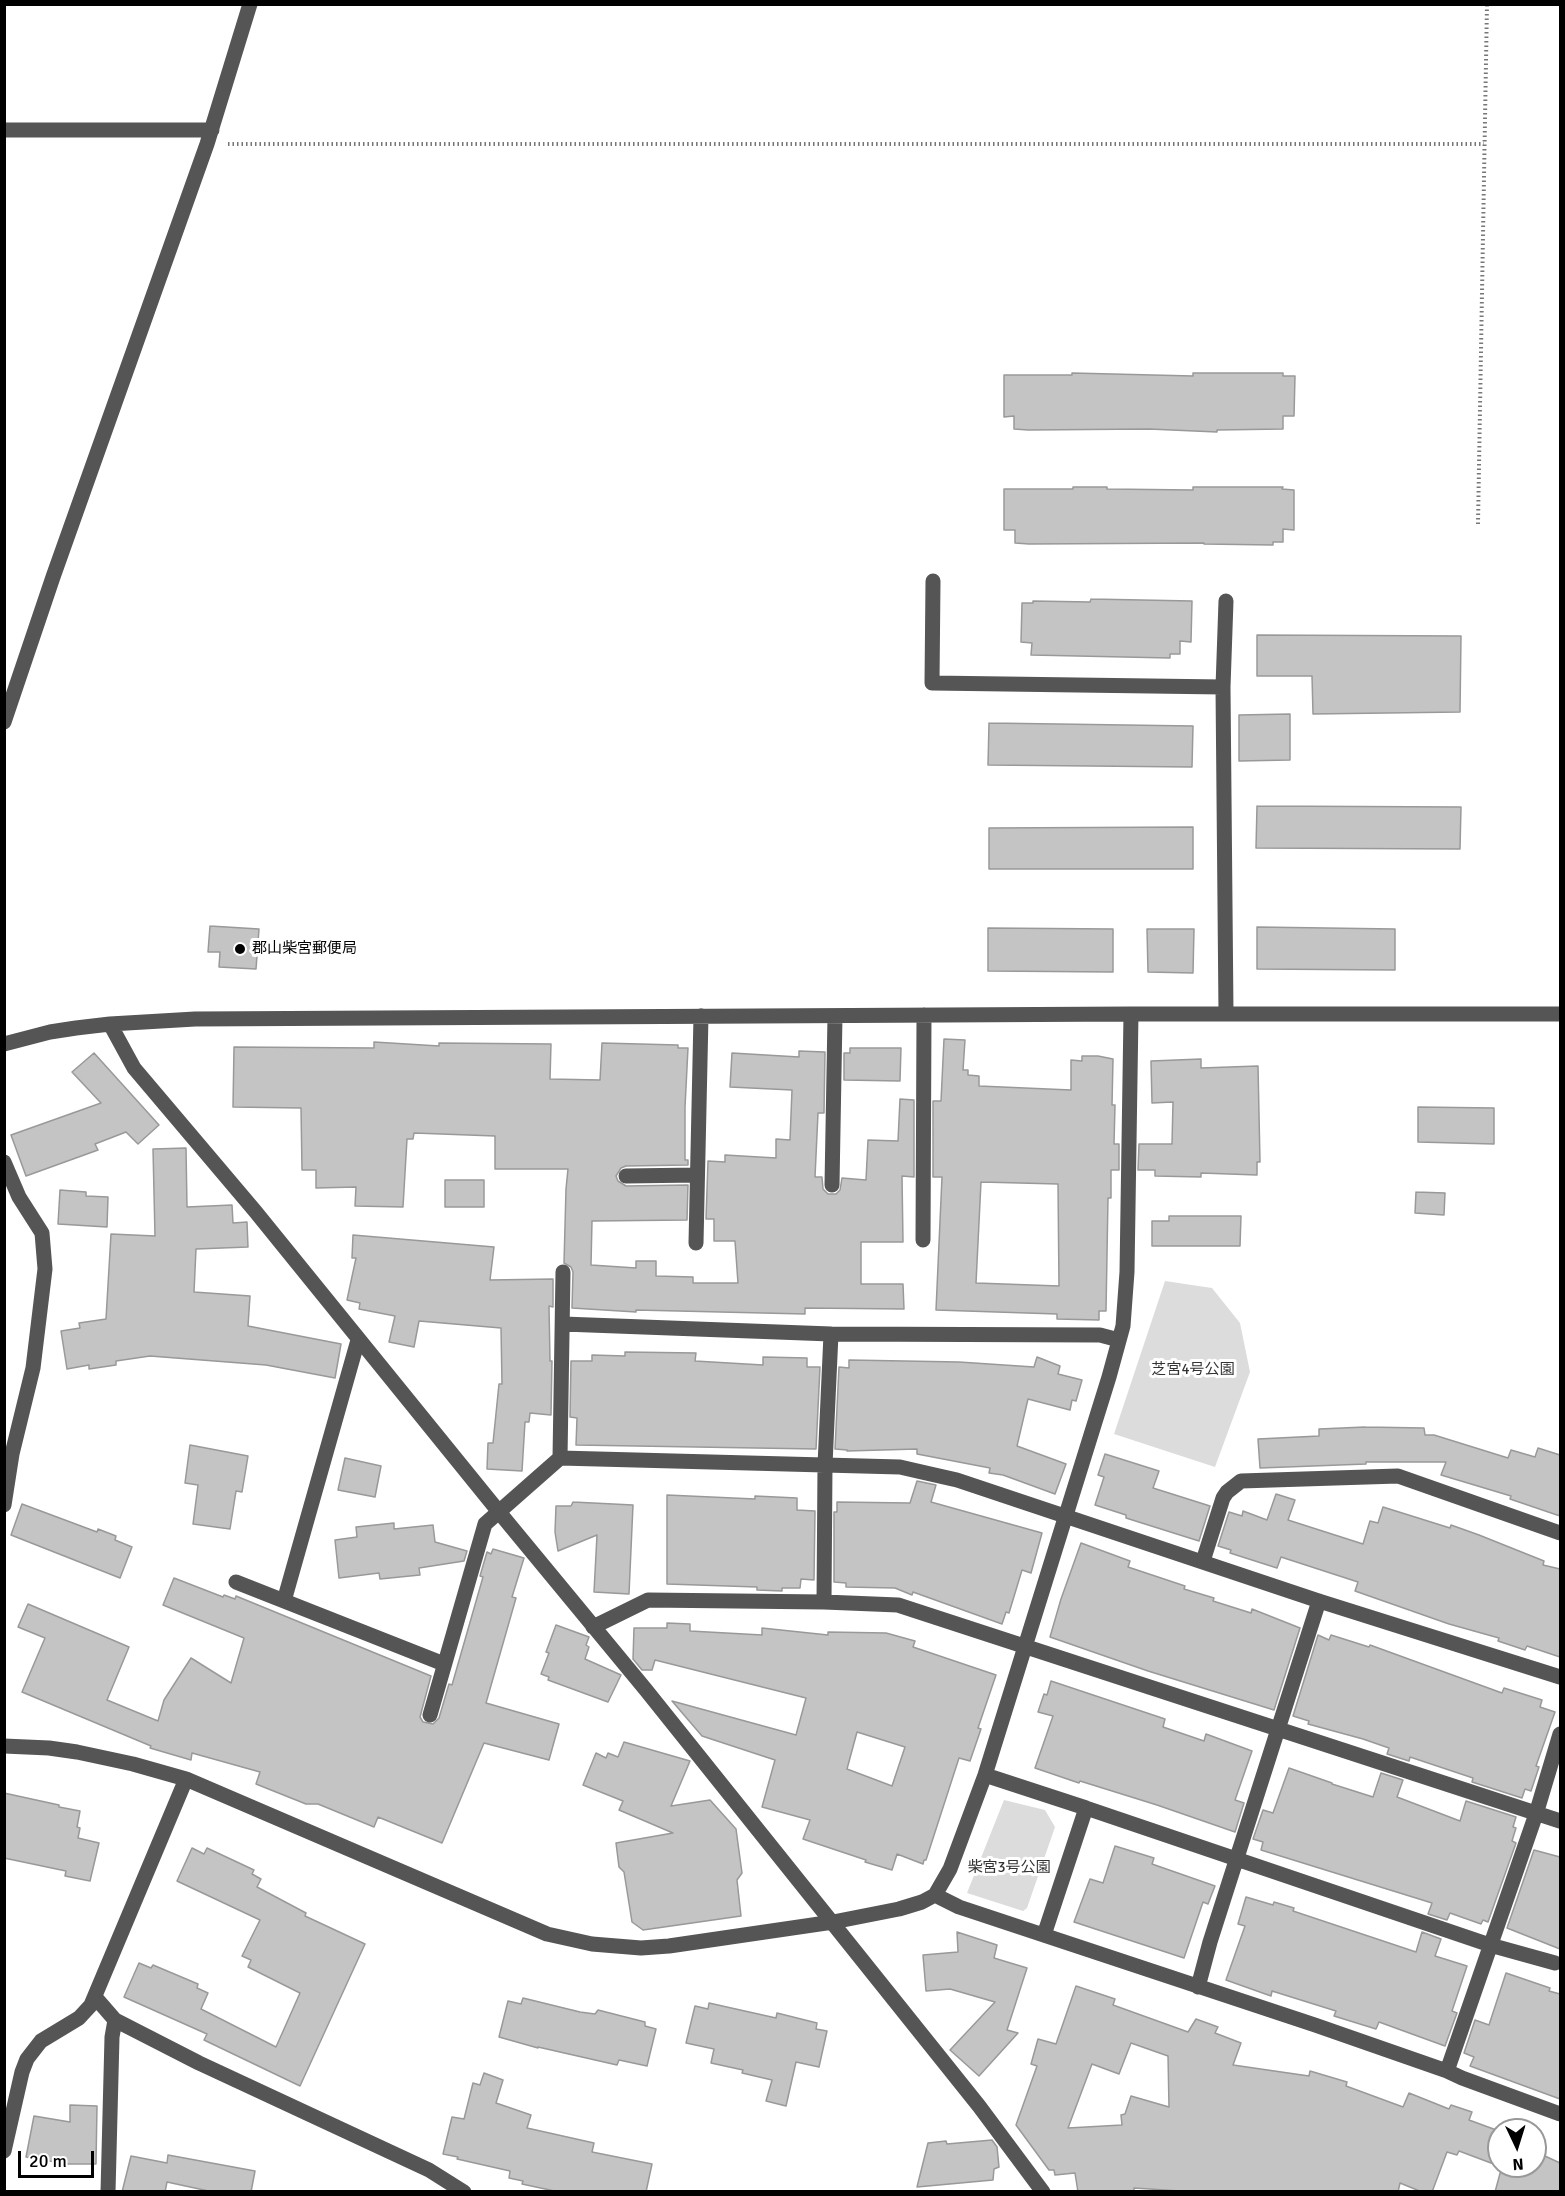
<!DOCTYPE html>
<html>
<head>
<meta charset="utf-8">
<style>
	body { margin:0 }
	#map { position:relative; width:1565px; height:2196px; overflow:hidden; background:#fff; font-family:Signika,sans-serif }
	canvas { display:block }
	.frame { position:absolute; inset:0; border:6px solid #000; pointer-events:none }
	.north { position:absolute; left:1487px; top:2118px; width:60px; height:60px; box-sizing:border-box; background:#fff; border:2px solid #999; border-radius:50%; rotate:176deg; font-size:16px; font-weight:700; line-height:24px; text-align:center; color:#000 }
	.north::after { content:''; display:block; margin:auto; width:21px; height:27px; background:#000; clip-path:polygon(50% 0,100% 100%,50% 72%,0 100%) }
	.scale { position:absolute; left:18px; top:2151px; width:76px; height:27px; box-sizing:border-box; border:3px solid #000; border-top:0; padding-left:8px; font-size:18px; line-height:21px; white-space:nowrap; color:#000; -webkit-text-stroke:4px #fff; paint-order:stroke }
</style>
</head>
<body>
<div id="map">
<canvas width="1565" height="2196"></canvas>
<div class="frame"></div>
<div class="north">N</div>
<div class="scale">20 m</div>
</div>
<script>
const c = document.querySelector('canvas').getContext('2d');
c.lineJoin = 'round';
function fillPath(path, color) { c.fillStyle = color; c.fill(path, 'evenodd'); }
const poly = rows => new Path2D(rows.map(r => 'M' + r).join(''));
function trace(path, color, width, dash) { c.strokeStyle = color; c.lineWidth = width; c.lineCap = dash ? 'butt' : 'round'; c.setLineDash(dash || []); c.stroke(path); }
function label(font, color, halo, rows, align = 'center') {
  c.font = font + ' Signika,"Noto Sans JP",sans-serif'; c.lineWidth = 6; c.setLineDash([]); c.textBaseline = 'middle'; c.strokeStyle = halo; c.fillStyle = color; for (const [text, x, y, turn = 0] of rows) {
    c.save(); c.translate(x, y); c.rotate((+turn || 0) * Math.PI / 180); c.textAlign = isNaN(turn) ? turn : align; if (halo) c.strokeText(text, 0, 0); c.fillText(text, 0, 0); c.restore();
  }
}
fillPath(poly([
	[1165,1281,1212,1288,1240,1323,1250,1372,1215,1467,1114,1434],
	[1004,1800,1045,1810,1055,1827,1027,1908,1023,1911,967,1893]
]), '#dcdcdc');
const building = poly([
	[1072,373,1193,376,1193,373,1283,373,1283,376,1295,376,1294,416,1283,416,1283,429,1217,430,1217,432,1149,429,1028,430,1014,429,1014,416,1004,417,1004,375,1072,375,1072,373],
	[1073,487,1107,487,1107,489,1193,490,1193,487,1283,487,1282,489,1294,490,1294,530,1283,529,1283,542,1273,542,1273,545,1204,544,1204,543,1029,544,1015,543,1015,530,1004,530,1004,489,1073,489,1073,487],
	[1091,599,1192,601,1191,642,1180,641,1180,654,1170,654,1170,658,1031,655,1032,643,1021,642,1022,603,1033,603,1033,601,1090,602,1091,599],
	[1257,635,1461,636,1460,712,1313,714,1312,676,1257,676,1257,635],
	[1290,714,1290,760,1239,761,1239,715,1290,714],
	[989,723,1193,726,1192,767,988,765,989,723],
	[1257,806,1461,807,1460,849,1256,848,1257,806],
	[1193,827,1193,869,989,869,989,828,1193,827],
	[210,926,259,929,256,969,219,967,220,952,208,952,210,926],
	[1257,927,1395,929,1395,970,1257,969,1257,927],
	[988,928,1113,929,1113,972,988,971,988,928],
	[1147,929,1194,929,1193,973,1148,972,1147,929],
	[944,1039,965,1040,963,1070,968,1070,968,1075,979,1076,979,1086,1071,1090,1071,1060,1082,1061,1082,1056,1098,1056,1113,1059,1112,1105,1115,1105,1114,1144,1119,1144,1119,1170,1111,1170,1111,1198,1108,1198,1106,1311,1099,1311,1099,1320,1057,1319,1057,1314,936,1310,942,1177,933,1177,933,1101,941,1101,944,1039],
	[981,1182,1058,1184,1059,1286,976,1283,981,1182],
	[374,1042,439,1046,439,1043,551,1044,550,1079,600,1080,602,1043,678,1045,678,1048,688,1048,685,1107,685,1160,688,1160,688,1165,626,1166,621,1168,616,1176,618,1181,626,1186,688,1185,687,1220,592,1221,591,1265,636,1268,636,1261,656,1261,656,1276,693,1277,693,1283,738,1283,735,1241,714,1241,714,1219,706,1219,708,1161,725,1162,725,1155,776,1158,776,1139,790,1140,792,1090,730,1087,732,1053,799,1057,799,1051,825,1052,824,1113,818,1113,815,1177,822,1177,823,1189,828,1194,836,1194,840,1190,842,1178,866,1180,868,1140,898,1141,900,1099,914,1100,914,1177,902,1176,903,1242,861,1242,861,1284,903,1284,904,1309,805,1308,805,1314,636,1310,636,1312,572,1308,573,1272,571,1267,564,1263,566,1189,568,1169,495,1169,495,1136,414,1133,413,1139,407,1139,403,1207,355,1206,356,1187,316,1188,316,1170,302,1170,301,1108,233,1107,234,1047,374,1048,374,1042],
	[850,1048,901,1048,900,1081,844,1080,844,1053,850,1053,850,1048],
	[94,1053,159,1125,138,1144,126,1132,95,1144,98,1150,26,1176,11,1135,101,1103,72,1072,94,1053],
	[1201,1059,1201,1068,1258,1066,1260,1162,1257,1162,1257,1175,1201,1173,1201,1177,1155,1176,1155,1170,1138,1170,1139,1144,1172,1144,1173,1102,1152,1103,1151,1061,1201,1059],
	[1418,1107,1494,1108,1494,1144,1418,1142,1418,1107],
	[186,1148,187,1207,232,1205,233,1223,247,1222,248,1247,196,1249,194,1292,250,1296,248,1326,341,1344,335,1378,266,1365,150,1356,116,1361,116,1365,89,1369,89,1365,67,1369,61,1331,80,1328,79,1323,106,1319,111,1234,155,1236,153,1149,186,1148],
	[445,1180,484,1180,484,1207,445,1207,445,1180],
	[60,1190,86,1192,86,1196,108,1197,107,1227,58,1224,60,1190],
	[1416,1192,1445,1193,1444,1215,1415,1213,1416,1192],
	[1169,1216,1241,1216,1240,1246,1152,1246,1152,1221,1169,1221,1169,1216],
	[353,1235,494,1247,490,1280,553,1279,553,1307,549,1306,550,1361,552,1361,551,1415,530,1413,529,1422,525,1422,522,1471,487,1469,488,1443,493,1443,499,1384,502,1384,501,1328,419,1321,414,1347,389,1342,395,1316,359,1309,360,1303,347,1300,356,1258,352,1258,353,1235],
	[625,1352,696,1353,695,1361,763,1365,763,1357,807,1358,807,1367,820,1367,816,1449,576,1445,577,1418,570,1417,571,1361,592,1361,592,1355,625,1356,625,1352],
	[1037,1357,1060,1366,1058,1374,1082,1380,1076,1401,1072,1400,1070,1410,1028,1399,1017,1446,1066,1464,1055,1494,1003,1475,989,1473,990,1468,917,1454,917,1449,847,1451,847,1450,835,1449,839,1367,849,1368,849,1360,959,1362,1034,1367,1037,1357],
	[1365,1427,1424,1428,1425,1435,1434,1435,1508,1458,1511,1450,1535,1457,1538,1448,1560,1455,1560,1516,1510,1499,1511,1496,1441,1475,1446,1462,1366,1462,1366,1464,1260,1468,1258,1439,1319,1436,1319,1429,1365,1427],
	[190,1445,248,1456,242,1492,236,1491,230,1529,193,1524,198,1485,185,1483,190,1445],
	[1105,1454,1159,1471,1153,1488,1210,1506,1199,1541,1126,1518,1126,1515,1095,1505,1104,1477,1098,1475,1105,1454],
	[345,1458,381,1466,375,1497,338,1490,345,1458],
	[917,1481,936,1485,931,1502,1042,1533,1031,1573,1022,1570,1009,1613,1006,1612,1002,1624,913,1592,912,1595,895,1588,846,1587,846,1583,834,1582,834,1512,837,1512,837,1502,910,1503,917,1481],
	[1276,1494,1295,1500,1288,1520,1363,1544,1370,1521,1378,1523,1383,1507,1450,1528,1451,1525,1479,1535,1544,1561,1543,1565,1560,1569,1560,1657,1527,1646,1525,1650,1498,1641,1499,1638,1449,1624,1355,1591,1358,1582,1281,1557,1277,1568,1230,1553,1231,1550,1218,1546,1229,1512,1242,1516,1243,1511,1267,1520,1276,1494],
	[667,1495,755,1499,755,1496,797,1498,797,1510,815,1511,814,1580,801,1579,800,1588,782,1588,782,1591,757,1590,757,1587,667,1584,667,1495],
	[573,1502,633,1505,629,1594,594,1592,597,1535,558,1551,555,1532,556,1506,571,1506,573,1502],
	[22,1504,97,1532,98,1529,116,1536,115,1540,132,1547,120,1578,11,1535,22,1504],
	[394,1523,394,1529,433,1525,435,1542,467,1551,464,1561,419,1568,420,1575,380,1579,379,1573,339,1578,335,1540,357,1537,356,1527,394,1523],
	[1081,1543,1130,1561,1128,1567,1185,1586,1184,1589,1214,1598,1213,1601,1251,1613,1252,1609,1300,1628,1274,1710,1148,1671,1050,1637,1061,1599,1081,1543],
	[493,1549,524,1558,512,1597,516,1598,486,1703,559,1724,549,1760,484,1743,442,1843,378,1817,374,1827,318,1804,306,1804,256,1784,260,1772,192,1753,191,1760,150,1748,151,1746,22,1692,45,1638,18,1627,28,1604,129,1647,107,1700,158,1721,164,1700,191,1658,231,1683,244,1638,163,1605,174,1578,223,1597,224,1595,235,1599,236,1596,431,1676,420,1717,423,1722,433,1724,439,1718,449,1684,452,1685,483,1577,480,1576,487,1552,491,1554,493,1549],
	[667,1623,690,1624,690,1631,762,1635,762,1628,828,1635,828,1632,886,1633,915,1641,913,1647,996,1675,978,1728,981,1729,970,1761,959,1758,926,1860,924,1860,923,1864,897,1854,892,1870,865,1862,866,1860,803,1839,810,1820,762,1807,775,1760,702,1736,672,1701,796,1735,806,1698,655,1660,652,1670,642,1670,633,1659,634,1628,667,1628,667,1623],
	[857,1732,905,1747,892,1786,847,1769,857,1732],
	[556,1625,589,1637,586,1645,589,1647,585,1659,621,1675,608,1702,548,1680,549,1677,541,1674,549,1653,546,1652,556,1625],
	[1318,1635,1329,1640,1331,1635,1369,1647,1370,1645,1502,1693,1504,1688,1542,1700,1540,1707,1555,1712,1536,1766,1539,1767,1531,1791,1525,1789,1522,1798,1472,1782,1473,1778,1410,1757,1409,1761,1387,1754,1389,1748,1363,1739,1308,1724,1309,1721,1293,1716,1318,1635],
	[1051,1681,1165,1719,1163,1727,1204,1741,1206,1734,1252,1751,1235,1800,1244,1803,1235,1832,1157,1805,1080,1781,1079,1783,1035,1768,1053,1716,1038,1712,1044,1694,1047,1695,1051,1681],
	[624,1742,690,1761,671,1806,710,1800,736,1829,742,1873,737,1880,741,1916,643,1930,632,1922,624,1872,619,1867,616,1843,673,1833,619,1810,623,1801,583,1785,596,1753,606,1758,608,1753,618,1757,624,1742],
	[1289,1768,1332,1783,1332,1784,1373,1797,1381,1773,1403,1780,1397,1797,1460,1821,1466,1801,1516,1817,1513,1827,1516,1828,1512,1841,1516,1843,1488,1922,1483,1920,1481,1924,1450,1913,1447,1920,1428,1914,1432,1903,1261,1850,1263,1842,1253,1839,1263,1810,1273,1813,1289,1768],
	[4,1793,59,1805,59,1807,80,1811,77,1827,80,1828,78,1838,99,1843,90,1881,65,1876,66,1871,4,1858,4,1793],
	[1115,1846,1154,1858,1152,1864,1215,1886,1208,1904,1203,1902,1184,1958,1074,1922,1090,1879,1103,1883,1115,1846],
	[192,1848,204,1854,207,1848,254,1870,252,1874,261,1879,257,1887,306,1913,305,1916,365,1944,300,2086,204,2040,207,2034,124,1997,139,1963,151,1968,153,1965,198,1984,197,1988,208,1993,201,2009,276,2047,300,1993,248,1967,251,1960,242,1956,260,1920,177,1881,192,1848],
	[1534,1850,1560,1857,1560,1949,1507,1928,1534,1850],
	[1246,1897,1273,1905,1274,1902,1294,1908,1293,1911,1416,1952,1422,1932,1441,1939,1435,1956,1467,1966,1452,2011,1457,2013,1445,2046,1379,2022,1376,2029,1334,2016,1336,2011,1272,1991,1271,1996,1226,1980,1245,1926,1238,1924,1246,1897],
	[957,1932,997,1945,994,1958,1027,1968,1007,2030,1018,2033,979,2076,950,2050,995,2002,950,1989,926,1991,923,1955,958,1952,957,1932],
	[1506,1973,1550,1988,1549,1991,1560,1994,1560,2099,1470,2066,1474,2057,1464,2053,1475,2020,1489,2025,1506,1973],
	[1076,1986,1115,1999,1113,2005,1188,2032,1196,2019,1218,2027,1215,2033,1241,2043,1233,2065,1309,2076,1310,2071,1347,2082,1346,2086,1403,2107,1409,2093,1449,2109,1451,2105,1472,2112,1469,2120,1499,2131,1499,2166,1459,2151,1457,2155,1447,2152,1432,2192,1422,2192,1400,2183,1398,2192,1195,2192,1134,2188,1134,2192,1078,2192,1075,2173,1055,2175,1054,2170,1049,2170,1016,2125,1037,2066,1031,2064,1038,2039,1056,2044,1076,1986],
	[1131,2043,1168,2056,1169,2107,1131,2096,1125,2114,1121,2115,1122,2125,1068,2128,1092,2064,1119,2074,1131,2043],
	[523,1998,580,2012,595,2014,598,2010,645,2022,645,2026,656,2029,647,2066,619,2060,617,2065,538,2047,538,2048,499,2037,508,2001,521,2004,523,1998],
	[709,2003,776,2018,777,2013,817,2023,816,2029,827,2031,819,2067,796,2062,786,2106,766,2101,772,2080,742,2073,743,2070,711,2063,714,2049,686,2043,695,2006,708,2009,709,2003],
	[484,2073,503,2080,496,2103,531,2115,527,2128,594,2143,592,2152,652,2164,646,2192,559,2192,522,2184,523,2181,509,2178,510,2171,457,2159,458,2157,443,2154,452,2117,464,2119,473,2083,480,2085,484,2073],
	[70,2105,97,2106,96,2164,67,2164,26,2157,34,2116,70,2122,70,2105],
	[992,2140,997,2147,999,2167,994,2169,993,2180,917,2187,928,2143,946,2141,947,2144,992,2140],
	[168,2155,255,2171,251,2192,213,2192,167,2182,165,2192,122,2192,131,2156,167,2163,168,2155],
	[1545,2156,1560,2163,1560,2192,1495,2192,1502,2166,1540,2166,1545,2156]
]);
fillPath(building, '#c4c4c4');
trace(building, '#999', 1.5);
trace(poly([
	[228,144,1484,144],
	[1478,524,1487,4]
]), '#777', 4, [1.5, 3]);
trace(poly([
	[4,130,212,130],
	[933,581,932,683,1223,687],
	[4,722,53,577,207,144,250,4],
	[1226,1014,1223,687,1226,601],
	[110,1024,134,1068,255,1211,499,1512,646,1690,979,2106,1043,2192],
	[4,1044,50,1032,76,1028,110,1024,195,1019,1131,1014,1560,1014],
	[4,1162,19,1197,42,1233,45,1269,33,1368,12,1454,4,1505],
	[626,1176,697,1175],
	[832,1185,835,1016],
	[923,1240,924,1015],
	[696,1243,701,1016],
	[563,1324,831,1334,1100,1335,1119,1340],
	[560,1458,563,1272],
	[1203,1561,1223,1498,1227,1492,1241,1481,1398,1476,1560,1533],
	[236,1582,444,1664],
	[284,1601,358,1340],
	[824,1602,825,1465,831,1334],
	[593,1627,648,1600,824,1602,898,1605,1560,1821],
	[430,1715,485,1524,560,1458,900,1467,926,1473,957,1480,1319,1601,1560,1677],
	[4,1746,49,1748,77,1752,133,1764,186,1779,547,1934,592,1944,641,1948,669,1946,833,1922,899,1909,922,1902,935,1895,950,1869,985,1775,1109,1377,1123,1326,1127,1272,1131,1014],
	[985,1775,1086,1808,1044,1935],
	[1086,1808,1490,1945,1555,1963],
	[935,1895,959,1907,1315,2025,1447,2071,1536,1814,1560,1734],
	[1198,1987,1210,1942,1319,1601],
	[95,1997,115,2020,112,2037,108,2192],
	[115,2020,199,2063,429,2170,464,2192],
	[1447,2071,1462,2078,1560,2114],
	[4,2151,22,2072,27,2059,41,2041,79,2018,91,2005,186,1779]
]), '#555', 15);
for (const [x, y, r, color] of [
	[240,949,6,"#000"]
]) { const dot = new Path2D(); dot.arc(x, y, r, 0, 2 * Math.PI); c.fillStyle = color; c.fill(dot); trace(dot, '#fff', 2); }
label('15px', '#000', '#fff', [
	["郡山柴宮郵便局",252,949]
], 'left');
label('15px', '#333', '#fff', [
	["芝宮4号公園",1193,1370],
	["柴宮3号公園",1009,1868]
]);
</script>
</body>
</html>
